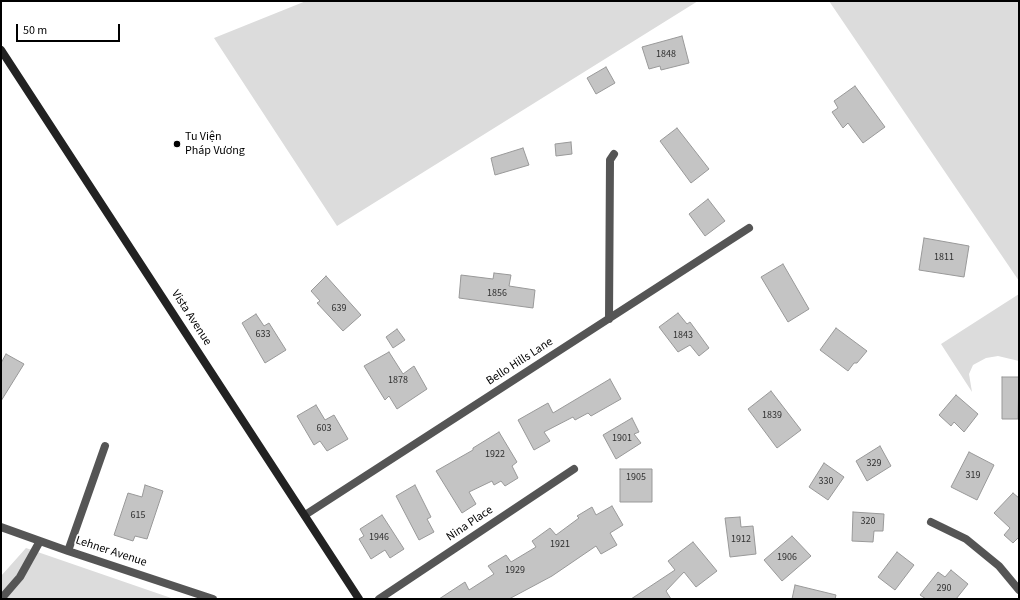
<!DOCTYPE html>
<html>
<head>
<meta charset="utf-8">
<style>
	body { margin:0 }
	#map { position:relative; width:1020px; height:600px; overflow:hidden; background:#fff; font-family:"Source Sans 3",sans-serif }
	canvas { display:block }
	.frame { position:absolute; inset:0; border:2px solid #000; pointer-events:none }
	.scale { position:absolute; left:16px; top:24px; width:104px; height:18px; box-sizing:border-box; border:2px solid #000; border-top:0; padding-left:5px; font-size:12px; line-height:14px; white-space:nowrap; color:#000; -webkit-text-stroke:3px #fff; paint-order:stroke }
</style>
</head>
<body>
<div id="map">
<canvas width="1020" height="600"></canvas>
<div class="frame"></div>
<div class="scale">50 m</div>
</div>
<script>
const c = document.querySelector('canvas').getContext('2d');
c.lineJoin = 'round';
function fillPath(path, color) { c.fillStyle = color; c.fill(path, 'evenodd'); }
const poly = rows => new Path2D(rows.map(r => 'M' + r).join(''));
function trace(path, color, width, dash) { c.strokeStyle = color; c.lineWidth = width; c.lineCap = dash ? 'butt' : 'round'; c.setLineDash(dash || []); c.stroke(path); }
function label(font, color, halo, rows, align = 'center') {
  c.font = font + ' "Source Sans 3",sans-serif'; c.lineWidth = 3.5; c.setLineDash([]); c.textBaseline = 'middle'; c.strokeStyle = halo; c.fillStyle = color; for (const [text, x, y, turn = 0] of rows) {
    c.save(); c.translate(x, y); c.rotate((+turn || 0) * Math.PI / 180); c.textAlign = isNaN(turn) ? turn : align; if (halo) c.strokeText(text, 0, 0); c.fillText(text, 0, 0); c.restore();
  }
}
fillPath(poly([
	[306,1,698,1,337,226,214,38],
	[829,1,1019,1,1019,281],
	[1019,294,1019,361,998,356,986,358,973,365,969,374,972,392,941,344],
	[26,548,174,599,1,599,1,576]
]), '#dcdcdc');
const building = poly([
	[682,36,689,63,661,70,660,66,649,69,642,47,682,36],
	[606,67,615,83,596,94,587,78,606,67],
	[855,86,885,127,863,143,848,123,843,128,832,112,838,108,834,101,855,86],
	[677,128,709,169,691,183,660,141,677,128],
	[571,142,572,154,556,156,555,144,571,142],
	[523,148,529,165,495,175,491,158,523,148],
	[708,199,725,221,705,236,689,214,708,199],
	[924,238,969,246,964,277,919,270,924,238],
	[783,264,809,309,788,322,761,277,783,264],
	[494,273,511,275,509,286,535,290,533,308,459,298,461,275,493,279,494,273],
	[326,276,361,315,343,331,317,303,320,301,311,291,326,276],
	[678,313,687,324,690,322,709,348,699,356,690,345,678,352,659,327,678,313],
	[256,314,264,326,269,323,286,350,265,363,242,323,256,314],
	[836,328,867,351,857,363,854,363,848,371,820,350,836,328],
	[397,329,405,340,393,348,386,337,397,329],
	[389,352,403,374,414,366,427,389,397,409,389,396,385,400,364,366,389,352],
	[6,354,24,364,1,401,1,363,6,354],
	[1002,377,1019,377,1018,419,1002,419,1002,377],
	[610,379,621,399,591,416,588,413,575,420,573,417,544,432,550,441,534,450,518,420,548,403,553,413,610,379],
	[771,391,801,430,777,448,748,409,771,391],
	[956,395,978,414,964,432,954,422,951,426,939,415,956,395],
	[316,405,325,420,334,415,348,439,327,451,320,441,314,445,297,416,316,405],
	[632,418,639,432,634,434,641,443,616,459,603,435,632,418],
	[499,432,517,462,512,466,518,478,505,486,501,481,494,485,492,481,469,492,476,504,462,513,436,471,473,450,473,448,499,432],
	[880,446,891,466,867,481,856,461,880,446],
	[969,452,994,465,977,500,951,487,969,452],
	[824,463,844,477,828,500,809,487,824,463],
	[620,469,652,469,652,502,620,502,620,469],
	[145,485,163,491,147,539,135,536,133,541,114,535,128,493,142,497,145,485],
	[415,485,431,517,427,519,434,532,419,540,396,496,415,485],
	[1013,493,1019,498,1019,537,1013,543,1004,535,1010,528,994,513,1013,493],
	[612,506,623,525,610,533,617,545,601,554,596,546,552,576,509,599,439,599,465,582,469,590,494,574,488,566,506,555,511,562,536,547,532,541,550,528,556,535,579,518,577,516,592,507,596,515,612,506],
	[853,512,884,514,883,531,874,531,873,542,852,541,853,512],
	[382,515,404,549,390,558,385,550,371,559,359,539,364,536,360,529,382,515],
	[740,517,741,527,753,526,756,554,730,557,725,518,740,517],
	[792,536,811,556,782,581,764,560,792,536],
	[693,542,717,571,696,587,684,572,666,591,671,599,631,599,675,570,668,561,693,542],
	[897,552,914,565,895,590,878,577,897,552],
	[951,570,968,584,956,599,926,599,920,595,938,572,945,577,951,570],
	[795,585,836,595,835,599,792,599,795,585]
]);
fillPath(building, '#c4c4c4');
trace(building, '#999', 1);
trace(poly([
	[609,319,610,160,614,154],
	[305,515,749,228],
	[931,522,966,539,999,566,1019,590],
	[1,527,68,551,213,599],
	[68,551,105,446],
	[1,599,20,577,40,541],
	[379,599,574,469]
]), '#555', 8);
trace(poly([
	[1,50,359,599]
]), '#222', 8);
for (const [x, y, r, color] of [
	[177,144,4,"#000"]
]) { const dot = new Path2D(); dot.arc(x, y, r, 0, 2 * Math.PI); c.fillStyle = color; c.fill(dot); trace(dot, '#fff', 1.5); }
label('10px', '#313131', null, [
	["1848",666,55],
	["1811",944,258],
	["1856",497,294],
	["639",339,309],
	["633",263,335],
	["1843",683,336],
	["1878",398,381],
	["1839",772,416],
	["603",324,429],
	["1901",622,439],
	["1922",495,455],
	["329",874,464],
	["319",973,476],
	["1905",636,478],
	["330",826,482],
	["615",138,516],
	["320",868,522],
	["1946",379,538],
	["1912",741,540],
	["1921",560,545],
	["1906",787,558],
	["1929",515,571],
	["290",944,589]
]);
label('12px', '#000', '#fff', [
	["Tu Viện",185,137],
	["Pháp Vương",185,151]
], 'left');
label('12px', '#000', '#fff', [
	["Vista Avenue",191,318,57],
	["Bello Hills Lane",520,362,-33],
	["Nina Place",470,524,-34],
	["Lehner Avenue",111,552,18]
]);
</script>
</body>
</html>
